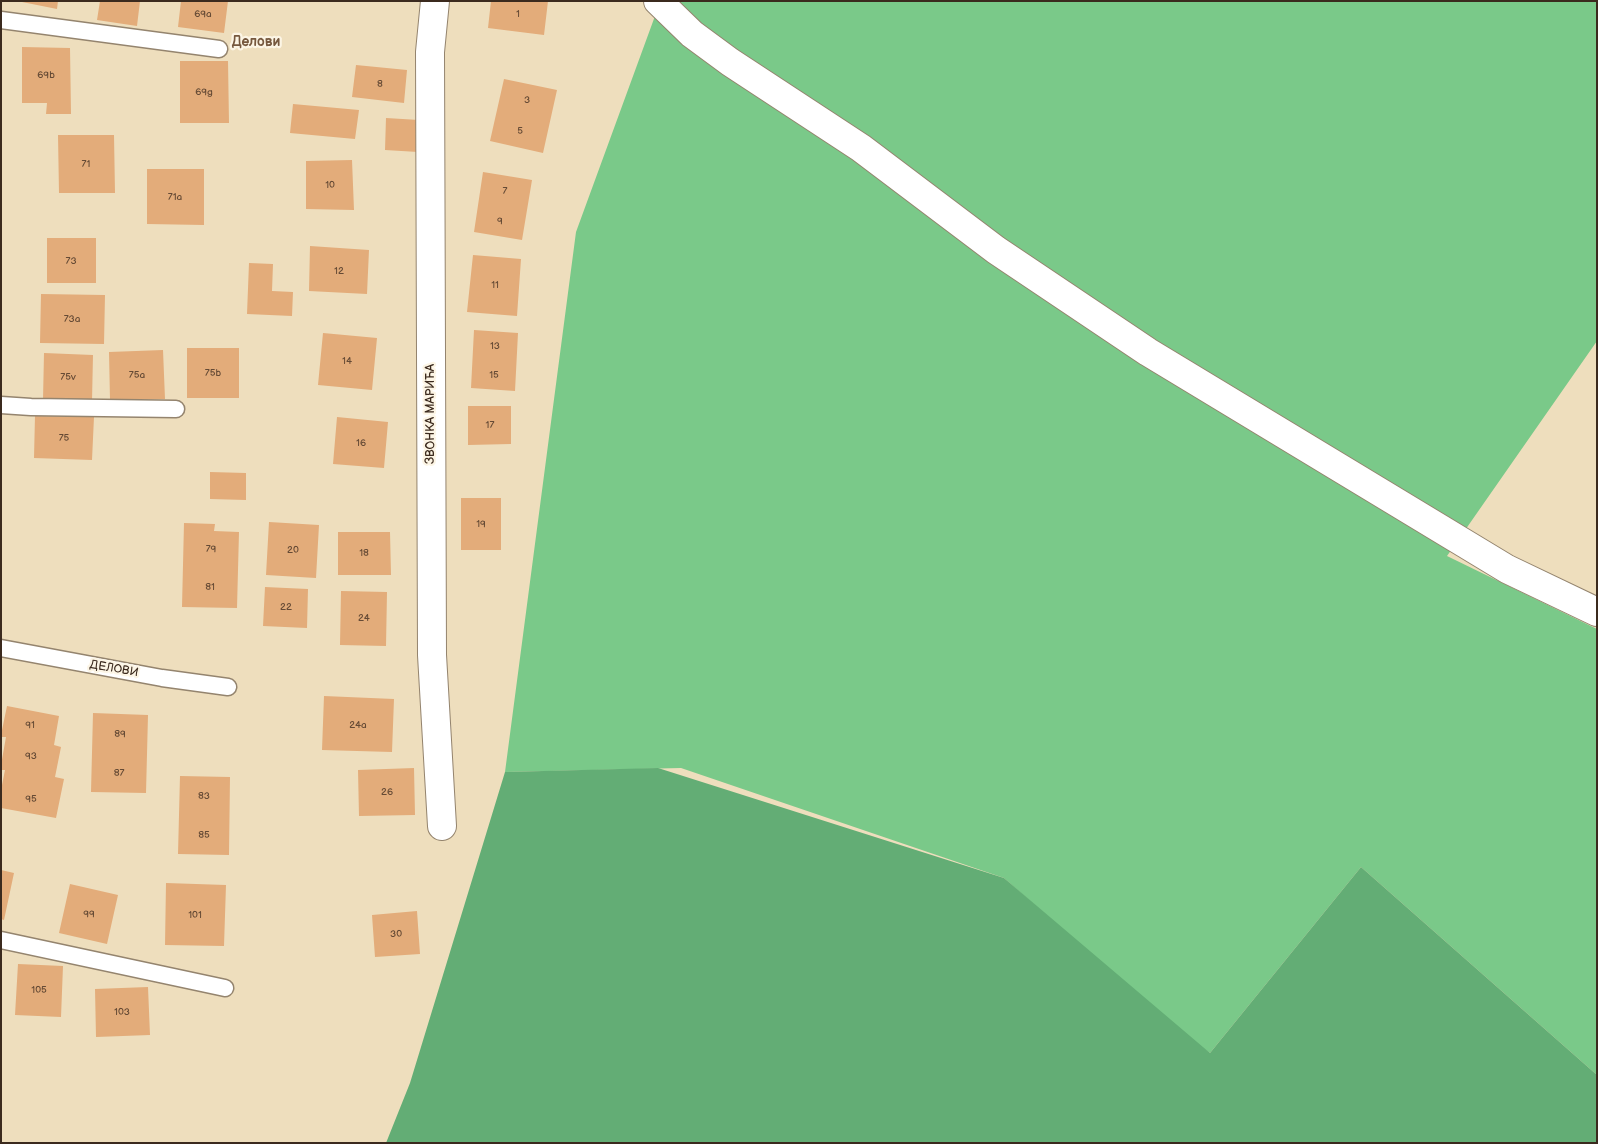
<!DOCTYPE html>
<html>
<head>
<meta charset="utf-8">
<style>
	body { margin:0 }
	#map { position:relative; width:1598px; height:1144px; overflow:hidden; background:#eedebd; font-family:"Balsamiq Sans",sans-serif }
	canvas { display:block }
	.frame { position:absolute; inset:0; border:2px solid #3b2a1e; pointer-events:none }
</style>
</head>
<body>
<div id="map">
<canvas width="1598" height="1144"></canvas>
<div class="frame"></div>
</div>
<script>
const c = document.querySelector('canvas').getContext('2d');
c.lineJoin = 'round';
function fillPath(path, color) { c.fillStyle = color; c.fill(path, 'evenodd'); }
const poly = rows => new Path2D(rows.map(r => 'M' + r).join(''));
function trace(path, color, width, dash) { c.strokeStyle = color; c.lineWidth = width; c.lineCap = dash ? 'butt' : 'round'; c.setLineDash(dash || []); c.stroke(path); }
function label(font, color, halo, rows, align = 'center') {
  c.font = font + ' "Balsamiq Sans",sans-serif'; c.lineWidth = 4.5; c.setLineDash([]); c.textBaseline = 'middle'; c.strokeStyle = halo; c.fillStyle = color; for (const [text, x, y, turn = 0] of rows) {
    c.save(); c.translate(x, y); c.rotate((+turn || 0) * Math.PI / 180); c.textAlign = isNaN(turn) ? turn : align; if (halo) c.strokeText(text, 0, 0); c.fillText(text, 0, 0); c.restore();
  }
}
fillPath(poly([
	[666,1,1597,1,1597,341,1447,556,1597,629,1597,1075,1361,867,1210,1053,1181,1034,1004,878,681,768,505,772,576,232,655,16]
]), '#7ac989');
fillPath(poly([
	[658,768,1004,878,1210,1053,1361,867,1597,1075,1597,1143,386,1143,410,1083,505,772]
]), '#63ad75');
fillPath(poly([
	[17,1,58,1,57,9],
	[100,1,140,1,137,26,97,20],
	[181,1,228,1,224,33,178,27],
	[491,1,548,1,544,35,488,28],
	[22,47,70,48,71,114,46,114,47,103,22,103],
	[180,61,228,61,229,123,180,123],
	[356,65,407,70,404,103,352,97],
	[504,79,557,90,543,153,490,141],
	[293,104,359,110,355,139,290,133],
	[386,118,419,120,418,152,385,150],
	[58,135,114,135,115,193,59,193],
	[352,160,354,210,306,209,306,161],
	[147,169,204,169,204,225,147,224],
	[483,172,532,180,522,240,474,232],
	[47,238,96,238,96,283,47,283],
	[310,246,369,250,367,294,309,291],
	[473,255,521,259,517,316,467,312],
	[249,263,273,264,272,291,293,292,292,316,247,314],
	[41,294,105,295,104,344,40,343],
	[474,330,518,333,515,391,471,388],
	[323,333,377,338,372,390,318,385],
	[187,348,239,348,239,398,187,398],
	[163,350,165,399,110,400,109,352],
	[44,353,93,355,92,401,43,400],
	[468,406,511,406,511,444,468,445],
	[35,416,94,417,92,460,34,458],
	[337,417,388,422,384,468,333,464],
	[210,472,246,473,246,500,210,499],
	[461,498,501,498,501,550,461,550],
	[269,522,319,525,316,578,266,575],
	[184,523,215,524,214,531,239,532,237,608,182,607],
	[338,532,390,532,391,575,338,575],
	[265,587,308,589,307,628,263,626],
	[341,591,387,592,386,646,340,645],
	[324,696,394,699,392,752,322,750],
	[7,706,59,716,54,745,61,747,55,777,64,779,56,818,1,808,1,790,5,770,1,770,1,765,6,737,1,737,1,735],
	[93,713,148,715,146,793,91,792],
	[414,768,415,815,359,816,358,770],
	[180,776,230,777,229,855,178,854],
	[1,870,14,873,4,920,1,919],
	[166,883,226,885,224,946,165,945],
	[70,884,118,895,107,944,59,933],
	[417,911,420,954,375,957,372,915],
	[18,964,63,966,61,1017,15,1015],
	[148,987,150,1035,96,1037,95,989]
]), '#e3ac7a');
const service = poly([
	[1,20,219,49],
	[1,405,31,407,176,409],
	[1,648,162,678,228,687],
	[1,940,225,988]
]);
const minor = poly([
	[435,1,430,52,432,655,442,826]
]);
const tertiary = poly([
	[658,1,692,34,730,62,861,148,996,250,1148,352,1507,569,1597,612]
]);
trace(service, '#94846e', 19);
trace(minor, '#94846e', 30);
trace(tertiary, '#94846e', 30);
trace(service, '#fff', 16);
trace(minor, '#fff', 28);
trace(tertiary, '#fff', 28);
label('10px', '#654a35', null, [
	["69a",203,14],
	["1",518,14],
	["69b",46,75],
	["8",380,84],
	["69g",204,92],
	["3",527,100],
	["5",520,131],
	["71",86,164],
	["10",330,185],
	["7",505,191],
	["71a",175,197],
	["9",500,221],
	["73",71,261],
	["12",339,271],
	["11",495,285],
	["73a",72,319],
	["13",495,346],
	["14",347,361],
	["75b",213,373],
	["75a",137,375],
	["15",494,375],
	["75v",68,377],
	["17",490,425],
	["75",64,438],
	["16",361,443],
	["19",481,524],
	["79",211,549],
	["20",293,550],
	["18",364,553],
	["81",210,587],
	["22",286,607],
	["24",364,618],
	["91",30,725],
	["24a",358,725],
	["89",120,734],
	["93",31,756],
	["87",119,773],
	["26",387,792],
	["83",204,796],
	["95",31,799],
	["85",204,835],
	["99",89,914],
	["101",195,915],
	["30",396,934],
	["105",39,990],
	["103",122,1012]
]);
label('12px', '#3b2a1e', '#fcf5e5', [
	["ЗВОНКА МАРИЋА",431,414,-90],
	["ДЕЛОВИ",114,669,10]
]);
label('bold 14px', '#76583e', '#fcf5e5', [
	["Делови",256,42]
]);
</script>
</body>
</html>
